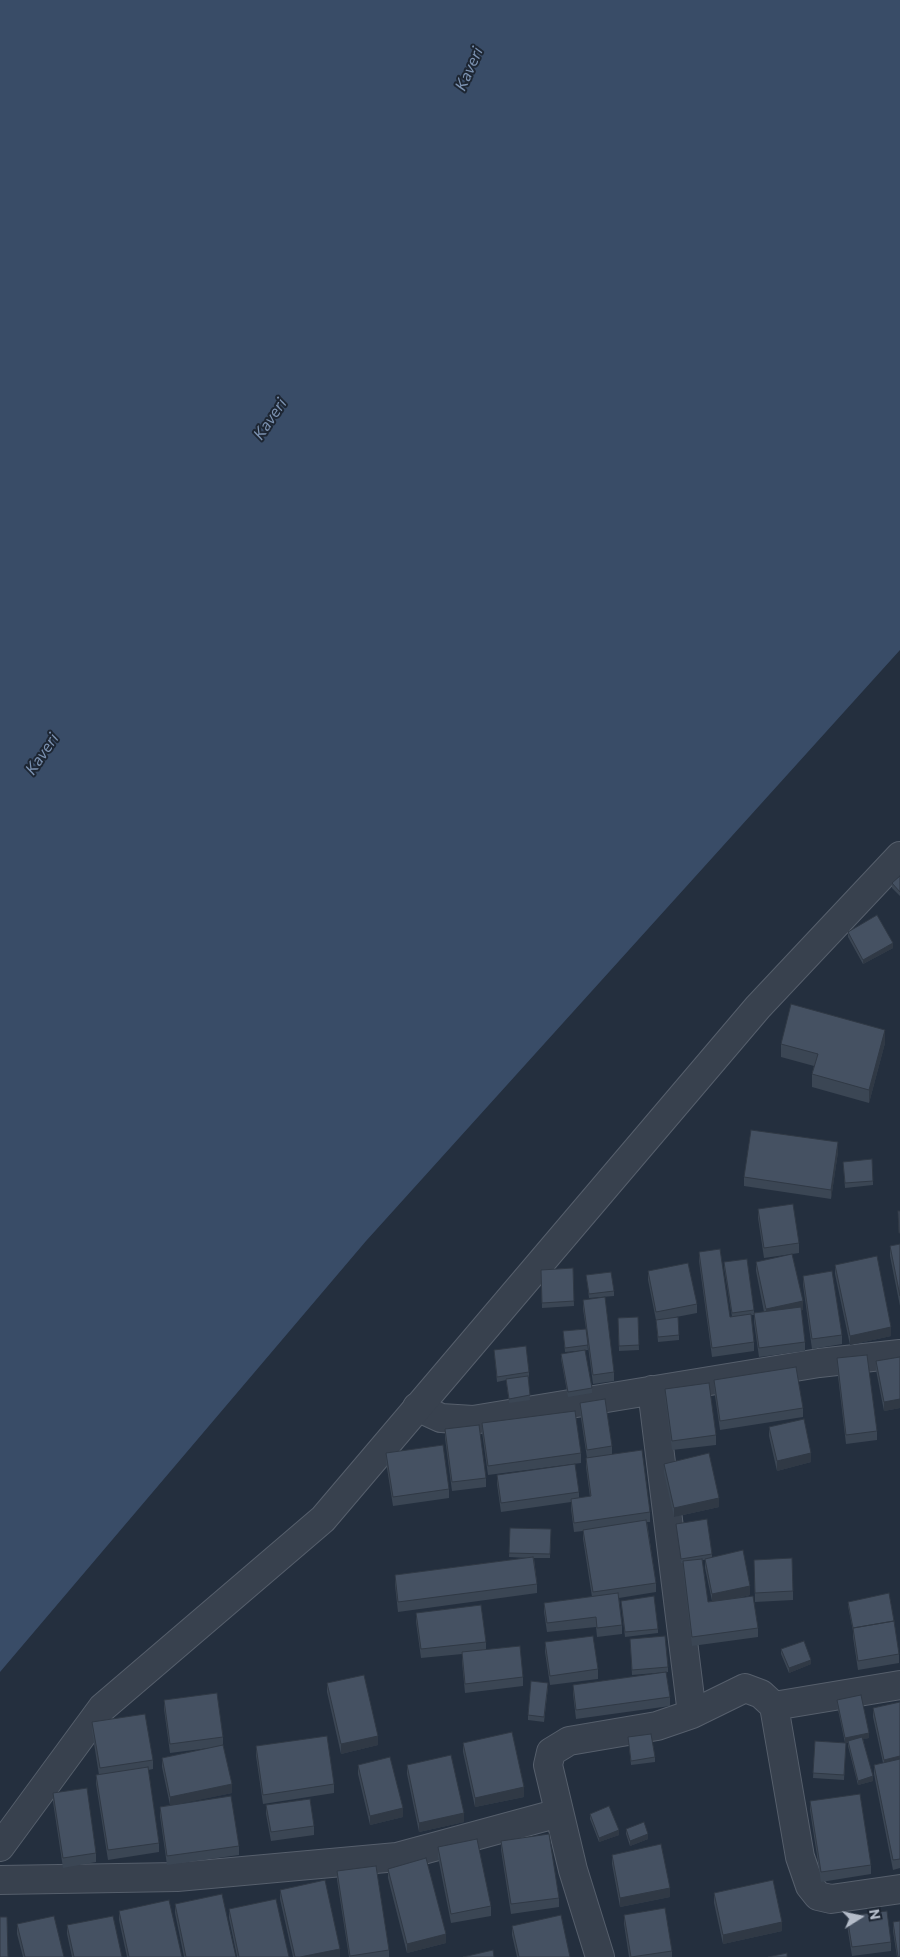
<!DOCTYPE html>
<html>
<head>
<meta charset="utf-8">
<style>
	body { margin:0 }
	#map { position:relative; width:900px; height:1957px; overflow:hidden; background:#242f3e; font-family:Commissioner,sans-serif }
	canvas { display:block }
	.north { position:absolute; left:835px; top:1892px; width:50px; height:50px; -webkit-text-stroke:4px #1d2633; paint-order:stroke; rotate:80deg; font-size:14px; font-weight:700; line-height:20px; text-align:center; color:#b4bcc9 }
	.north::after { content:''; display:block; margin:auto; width:18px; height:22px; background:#b4bcc9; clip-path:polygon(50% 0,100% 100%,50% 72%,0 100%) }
</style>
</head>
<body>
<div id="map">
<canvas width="900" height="1957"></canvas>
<div class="north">N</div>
</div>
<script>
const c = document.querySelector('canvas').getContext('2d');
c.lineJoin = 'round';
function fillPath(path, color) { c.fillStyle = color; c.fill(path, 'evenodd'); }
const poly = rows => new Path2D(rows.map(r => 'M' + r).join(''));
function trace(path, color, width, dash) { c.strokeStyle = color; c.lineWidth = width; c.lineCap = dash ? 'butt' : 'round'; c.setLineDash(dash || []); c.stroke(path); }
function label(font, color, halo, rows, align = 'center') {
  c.font = font + ' Commissioner,sans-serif'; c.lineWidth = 4; c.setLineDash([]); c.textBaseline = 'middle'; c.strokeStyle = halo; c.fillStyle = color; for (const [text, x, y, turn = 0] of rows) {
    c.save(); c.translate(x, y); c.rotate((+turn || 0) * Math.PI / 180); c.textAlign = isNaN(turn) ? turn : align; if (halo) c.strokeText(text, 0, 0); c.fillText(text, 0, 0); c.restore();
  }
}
fillPath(poly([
	[0,0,900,0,900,650,366,1241,0,1672]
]), '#394c67');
const minor = poly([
	[417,1407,441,1418,473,1420,819,1363,900,1354],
	[774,1706,900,1685],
	[692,1714,745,1688,761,1694,774,1706,800,1857,810,1886,818,1896,831,1899,900,1889],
	[0,1880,177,1877,397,1857,559,1813],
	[600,1957,573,1870,548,1765,551,1752,569,1741,657,1726,692,1714,652,1390]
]);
const tertiary = poly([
	[0,1847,102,1708,323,1519,758,1007,900,856]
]);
trace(minor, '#565f6c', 30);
trace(tertiary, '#565f6c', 30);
trace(minor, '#38414e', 28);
trace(tertiary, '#38414e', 28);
fillPath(poly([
	[900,876,900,896,892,888,892,883],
	[848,932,893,948,863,964,848,937],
	[885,1043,869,1103,812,1087,812,1074,814,1066,781,1057,781,1044],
	[838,1152,831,1199,744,1186,744,1177],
	[843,1162,873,1181,873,1185,845,1188],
	[758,1209,799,1243,799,1253,764,1258,758,1218],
	[900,1244,900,1306,890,1256,890,1246],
	[699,1252,730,1317,732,1317,724,1267,724,1262,754,1310,754,1313,764,1312,756,1271,756,1262,803,1310,801,1310,805,1342,805,1351,759,1357,754,1322,754,1315,751,1315,754,1342,754,1351,712,1357,699,1261],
	[835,1265,891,1336,850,1345,835,1274],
	[573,1268,574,1306,542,1308,541,1270],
	[648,1271,697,1304,697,1313,671,1318,679,1335,679,1340,658,1342,656,1320,648,1280],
	[586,1275,614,1291,614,1296,589,1298],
	[803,1276,842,1335,842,1344,812,1349,803,1285],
	[583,1300,614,1372,614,1381,593,1384,586,1331,588,1350,565,1352,563,1331,586,1329,583,1309],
	[638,1317,639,1350,619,1351,618,1318],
	[494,1350,529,1372,529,1377,528,1377,530,1400,509,1403,506,1380,497,1382],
	[561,1354,592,1388,592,1393,568,1397,561,1359],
	[900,1357,900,1408,884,1411,876,1370,876,1361],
	[837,1358,877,1431,877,1440,846,1444,837,1368],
	[714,1380,803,1408,803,1417,720,1430,714,1389],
	[665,1389,716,1435,716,1445,672,1450,665,1398],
	[580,1403,612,1446,612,1454,650,1512,650,1522,647,1522,656,1583,656,1592,619,1598,622,1625,622,1634,597,1637,596,1627,547,1632,544,1612,544,1603,592,1597,583,1539,583,1531,574,1532,571,1509,571,1502,501,1512,497,1484,497,1475,579,1492,579,1498,590,1497,586,1467,586,1458,587,1458,580,1412],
	[482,1423,581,1453,581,1463,488,1475,482,1432],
	[769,1427,811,1462,777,1471,769,1436],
	[445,1429,486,1478,486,1487,452,1491,445,1438],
	[386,1453,449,1489,449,1498,393,1506,386,1462],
	[664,1464,719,1507,674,1517,664,1473],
	[676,1524,712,1554,712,1557,750,1595,738,1598,758,1628,758,1637,692,1646,683,1571,683,1563,681,1563],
	[702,1560,705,1560,705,1568,712,1601,708,1602],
	[510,1528,551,1529,550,1558,534,1558,537,1584,537,1593,398,1612,395,1585,395,1575,527,1558,509,1557],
	[754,1560,793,1591,793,1600,755,1602],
	[621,1601,658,1629,658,1633,625,1637],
	[848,1602,899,1654,899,1663,858,1670,853,1637,853,1631,848,1606],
	[416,1613,486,1642,486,1650,523,1677,523,1686,465,1693,462,1662,462,1654,421,1658,416,1622],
	[630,1639,668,1667,668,1672,632,1675],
	[545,1642,598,1669,598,1679,550,1685,545,1652],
	[781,1649,811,1664,789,1673,781,1654],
	[327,1683,378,1745,341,1754,327,1692],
	[573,1685,670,1697,670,1706,576,1719,573,1694],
	[548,1687,544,1722,528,1720,528,1715],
	[164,1700,223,1737,223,1745,232,1793,182,1803,239,1846,239,1855,167,1865,160,1816,160,1807,170,1805,162,1767,162,1758,209,1748,170,1753,164,1709],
	[837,1700,869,1738,863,1739,873,1781,858,1785,848,1746,848,1743,846,1743,844,1780,813,1778,815,1741,845,1743,837,1705],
	[900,1702,900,1868,893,1870,874,1774,874,1765,883,1763,873,1717,873,1708],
	[92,1722,153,1760,153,1769,148,1770,159,1843,159,1852,108,1860,96,1784,96,1775,99,1775,92,1731],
	[628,1737,655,1757,655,1762,631,1765],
	[463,1743,524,1797,475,1807,463,1752],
	[256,1746,334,1784,334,1793,263,1804,256,1756],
	[358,1765,403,1817,370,1825,358,1774],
	[407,1765,464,1822,419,1832,407,1774],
	[53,1793,96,1853,96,1862,63,1868,53,1802],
	[810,1801,871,1865,871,1874,821,1882,810,1810],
	[266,1805,314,1826,314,1835,271,1841,266,1814],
	[590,1814,619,1835,599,1842,590,1819],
	[626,1829,648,1839,630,1846,626,1834],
	[501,1841,559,1898,559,1907,511,1914,501,1850],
	[438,1847,491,1906,491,1916,451,1923,438,1857],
	[612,1855,670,1897,620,1907,612,1864],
	[388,1869,446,1943,407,1953,388,1878],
	[337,1871,389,1950,389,1957,349,1957,337,1880],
	[280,1890,340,1957,293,1957,280,1899],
	[714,1893,782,1931,723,1944,714,1903],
	[175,1904,236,1957,184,1957,175,1913],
	[229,1909,289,1957,237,1957,229,1918],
	[119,1911,182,1957,127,1957,119,1920],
	[624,1915,672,1951,672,1957,629,1957,624,1924],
	[847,1916,891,1942,891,1951,852,1956,847,1925],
	[893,1922,900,1957,897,1957,893,1931],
	[17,1924,64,1957,23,1957,17,1934],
	[67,1925,122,1957,72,1957,67,1934],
	[512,1926,570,1957,517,1957,512,1935]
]), '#3b4654');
fillPath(poly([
	[893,943,893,948,863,964,863,960],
	[885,1030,885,1043,869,1103,869,1090],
	[838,1142,838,1152,831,1199,831,1190],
	[803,1301,803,1310,766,1318,766,1309],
	[891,1327,891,1336,850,1345,850,1336],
	[900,1399,900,1408,884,1411,884,1402],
	[811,1453,811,1462,777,1471,777,1461],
	[719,1498,719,1507,674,1517,674,1508],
	[750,1586,750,1595,712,1603,712,1594],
	[811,1660,811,1664,789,1673,789,1668],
	[869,1733,869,1738,846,1743,844,1780,846,1743,845,1743,845,1738],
	[378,1736,378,1745,341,1754,341,1744],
	[900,1756,900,1765,884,1769,884,1760],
	[873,1776,873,1781,858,1785,858,1781],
	[232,1784,232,1793,170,1806,170,1797],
	[524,1787,524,1797,475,1807,475,1798],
	[403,1808,403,1817,370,1825,370,1816],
	[464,1813,464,1822,419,1832,419,1823],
	[619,1830,619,1835,599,1842,599,1838],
	[648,1834,648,1839,630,1846,630,1841],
	[670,1888,670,1897,620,1907,620,1898],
	[782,1922,782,1931,723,1944,723,1935],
	[446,1934,446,1943,407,1953,407,1944],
	[340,1949,340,1957,300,1957]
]), '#303945');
const building = poly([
	[900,876,900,892,892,883,900,876],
	[877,915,893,943,863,960,848,932,877,915],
	[791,1004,885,1030,869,1090,812,1074,818,1054,781,1044,791,1004],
	[751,1130,838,1142,831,1190,744,1177,751,1130],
	[872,1159,873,1181,845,1183,843,1162,872,1159],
	[793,1204,799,1243,764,1248,758,1209,793,1204],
	[898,1211,900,1211,900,1233,899,1233,898,1211],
	[900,1244,900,1296,890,1246,900,1244],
	[720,1249,730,1317,751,1314,754,1342,712,1348,699,1252,720,1249],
	[792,1254,803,1301,766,1309,756,1262,792,1254],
	[877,1256,891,1327,850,1336,835,1265,877,1256],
	[747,1259,754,1310,732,1313,724,1262,747,1259],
	[688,1263,697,1304,656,1312,648,1271,688,1263],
	[573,1268,574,1301,542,1303,541,1270,573,1268],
	[832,1271,842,1335,812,1339,803,1276,832,1271],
	[611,1272,614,1291,589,1294,586,1275,611,1272],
	[605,1297,614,1372,593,1375,583,1300,605,1297],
	[801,1307,805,1342,759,1348,754,1313,801,1307],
	[638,1317,639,1345,619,1346,618,1318,638,1317],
	[678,1317,679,1335,658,1337,656,1320,678,1317],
	[586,1329,588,1345,565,1348,563,1331,586,1329],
	[526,1346,529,1372,497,1377,494,1350,526,1346],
	[585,1350,592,1388,568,1392,561,1354,585,1350],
	[867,1355,877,1431,846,1435,837,1358,867,1355],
	[900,1357,900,1399,884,1402,876,1361,900,1357],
	[796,1367,803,1408,720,1421,714,1380,796,1367],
	[528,1376,530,1395,509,1399,506,1379,528,1376],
	[709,1383,716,1435,672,1441,665,1389,709,1383],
	[605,1399,612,1446,587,1450,580,1403,605,1399],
	[575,1411,581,1453,488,1466,482,1423,575,1411],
	[804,1419,811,1453,777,1461,769,1427,804,1419],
	[479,1425,486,1478,452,1482,445,1429,479,1425],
	[443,1445,449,1489,393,1497,386,1453,443,1445],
	[642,1450,650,1512,574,1523,571,1499,591,1496,586,1458,642,1450],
	[709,1453,719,1498,674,1508,664,1464,709,1453],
	[575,1464,579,1492,501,1503,497,1475,575,1464],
	[707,1519,712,1554,681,1559,676,1524,707,1519],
	[646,1520,656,1583,593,1592,583,1530,646,1520],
	[510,1528,551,1529,550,1554,509,1553,510,1528],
	[743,1550,750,1586,712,1594,705,1559,743,1550],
	[533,1557,537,1584,398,1602,395,1575,533,1557],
	[792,1558,793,1591,755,1593,754,1560,792,1558],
	[702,1559,708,1602,753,1596,758,1628,692,1637,683,1561,702,1559],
	[618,1593,622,1625,597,1628,596,1617,547,1623,544,1603,618,1593],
	[889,1593,894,1621,853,1628,848,1602,889,1593],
	[654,1596,658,1629,625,1632,621,1601,654,1596],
	[481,1605,486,1642,421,1649,416,1613,481,1605],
	[894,1621,899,1654,858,1661,853,1628,894,1621],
	[593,1636,598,1669,550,1676,545,1642,593,1636],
	[665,1636,668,1667,632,1670,630,1639,665,1636],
	[804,1641,811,1660,789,1668,781,1649,804,1641],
	[520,1646,523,1677,465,1684,462,1652,520,1646],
	[666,1672,670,1697,576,1710,573,1685,666,1672],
	[364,1675,378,1736,341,1744,327,1683,364,1675],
	[531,1681,548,1683,544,1717,528,1715,531,1681],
	[217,1693,223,1737,170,1744,164,1700,217,1693],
	[861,1695,869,1733,845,1738,837,1700,861,1695],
	[900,1702,900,1756,884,1760,873,1708,900,1702],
	[145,1714,153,1760,100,1768,92,1722,145,1714],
	[512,1732,524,1787,475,1798,463,1743,512,1732],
	[651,1734,655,1757,631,1761,628,1737,651,1734],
	[327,1736,334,1784,263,1795,256,1746,327,1736],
	[862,1737,873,1776,858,1781,848,1741,862,1737],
	[815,1741,846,1743,844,1775,813,1773,815,1741],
	[223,1745,232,1784,170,1797,162,1758,223,1745],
	[451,1755,464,1813,419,1823,407,1765,451,1755],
	[390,1757,403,1808,370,1816,358,1765,390,1757],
	[900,1759,900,1859,893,1860,874,1765,900,1759],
	[148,1767,159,1843,108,1850,96,1775,148,1767],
	[87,1788,96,1853,63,1858,53,1793,87,1788],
	[860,1794,871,1865,821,1872,810,1801,860,1794],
	[231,1796,239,1846,167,1856,160,1807,231,1796],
	[310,1799,314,1826,271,1832,266,1805,310,1799],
	[609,1806,619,1830,599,1838,590,1814,609,1806],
	[644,1822,648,1834,630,1841,626,1829,644,1822],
	[549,1834,559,1898,511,1904,501,1841,549,1834],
	[477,1839,491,1906,451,1914,438,1847,477,1839],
	[661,1844,670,1888,620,1898,612,1855,661,1844],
	[426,1858,446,1934,407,1944,388,1869,426,1858],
	[376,1866,389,1950,350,1956,337,1871,376,1866],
	[325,1880,340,1949,300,1957,295,1957,280,1890,325,1880],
	[773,1880,782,1922,723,1935,714,1893,773,1880],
	[222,1894,236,1957,186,1957,175,1904,222,1894],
	[276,1899,289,1957,239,1957,229,1909,276,1899],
	[169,1900,182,1957,129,1957,119,1911,169,1900],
	[665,1908,672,1951,631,1957,624,1915,665,1908],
	[887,1911,891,1942,852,1947,847,1916,887,1911],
	[561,1915,570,1957,519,1957,512,1926,561,1915],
	[54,1916,64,1957,25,1957,17,1924,54,1916],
	[113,1916,122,1957,74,1957,67,1925,113,1916],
	[0,1917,7,1917,8,1957,0,1957,0,1917],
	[900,1921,900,1957,898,1957,893,1922,900,1921],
	[493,1950,494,1957,463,1957,493,1950],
	[787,1953,787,1957,768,1957,787,1953]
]);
fillPath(building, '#455162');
trace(building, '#303945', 1);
label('italic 16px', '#7c92b1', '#1d2633', [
	["Kaveri",469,69,-66],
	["Kaveri",270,419,-56],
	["Kaveri",42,754,-56]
]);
</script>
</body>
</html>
